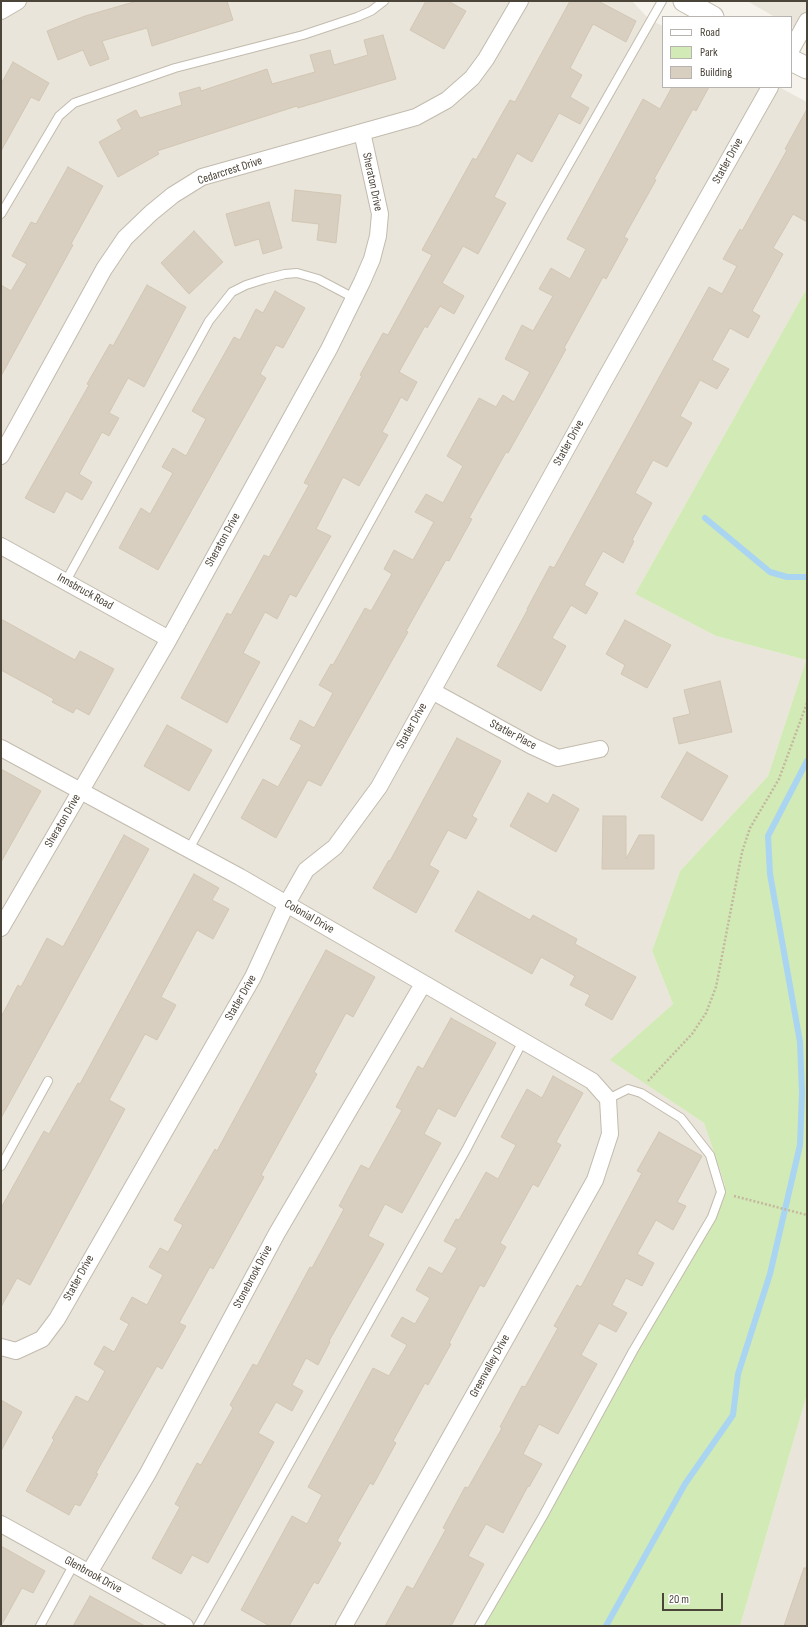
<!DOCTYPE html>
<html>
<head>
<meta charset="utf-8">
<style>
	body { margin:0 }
	#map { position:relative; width:808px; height:1627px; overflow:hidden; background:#f6f3ec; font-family:"Sofia Sans Condensed",sans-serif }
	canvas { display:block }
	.frame { position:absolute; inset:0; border:2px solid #4b4439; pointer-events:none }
	.legend { position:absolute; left:662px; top:16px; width:130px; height:72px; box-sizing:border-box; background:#fff; border:1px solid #b7b4b0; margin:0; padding:5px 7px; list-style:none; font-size:12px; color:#4b4439 }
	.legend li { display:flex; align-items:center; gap:8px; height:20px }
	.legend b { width:20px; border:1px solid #b7b4b0 }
	.scale { position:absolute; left:662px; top:1593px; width:61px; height:18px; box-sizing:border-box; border:2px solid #4b4439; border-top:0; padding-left:5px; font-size:12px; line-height:14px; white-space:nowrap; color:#4b4439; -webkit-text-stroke:3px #fff; paint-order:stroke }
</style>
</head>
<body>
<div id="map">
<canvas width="808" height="1627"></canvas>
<div class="frame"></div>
<ul class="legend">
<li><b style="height:5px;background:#fff"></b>Road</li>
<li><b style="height:11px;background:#d2eab5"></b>Park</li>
<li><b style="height:11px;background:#d8cfc1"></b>Building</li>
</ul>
<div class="scale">20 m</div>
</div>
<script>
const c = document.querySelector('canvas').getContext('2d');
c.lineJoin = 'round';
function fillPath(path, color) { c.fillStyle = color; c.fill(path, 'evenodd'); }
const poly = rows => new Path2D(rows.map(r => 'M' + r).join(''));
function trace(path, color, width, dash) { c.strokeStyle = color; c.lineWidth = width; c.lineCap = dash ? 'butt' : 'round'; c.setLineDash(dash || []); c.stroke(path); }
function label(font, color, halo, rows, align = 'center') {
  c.font = font + ' "Sofia Sans Condensed",sans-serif'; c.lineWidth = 3.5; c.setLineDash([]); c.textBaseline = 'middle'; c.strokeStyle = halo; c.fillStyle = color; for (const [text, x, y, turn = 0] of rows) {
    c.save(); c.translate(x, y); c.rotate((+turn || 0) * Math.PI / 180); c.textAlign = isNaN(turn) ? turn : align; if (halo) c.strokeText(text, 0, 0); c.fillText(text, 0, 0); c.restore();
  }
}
fillPath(poly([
	[1,1,632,1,650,20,663,26,663,87,779,87,807,102,807,288,635,594,716,636,806,660,768,776,680,871,652,951,673,1004,611,1060,704,1123,725,1185,485,1626,1,1626],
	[747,1,807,1,807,35,791,26,791,17,775,17],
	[807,1394,807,1626,740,1626]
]), '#eae5da');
fillPath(poly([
	[807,288,807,1394,740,1626,485,1626,725,1185,704,1123,610,1060,673,1004,652,951,680,871,768,776,806,660,716,636,635,594]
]), '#d2eab5');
trace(poly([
	[705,518,770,572,787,577,807,577],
	[606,1626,685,1484,733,1415,738,1374,770,1274,800,1145,802,1093,800,1042,770,874,768,836,807,761]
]), '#a9d4f2', 6);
const building = poly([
	[137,1,227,1,233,20,152,46,147,28,102,41,109,59,90,66,83,50,58,60,47,31,85,16,137,1],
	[426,1,448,1,466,11,444,49,410,30,426,1],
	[570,1,598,1,636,21,626,42,593,24,570,68,582,75,570,97,589,108,580,124,559,113,532,162,517,153,494,197,506,203,478,254,463,246,442,283,464,296,454,314,440,306,427,328,425,326,399,372,417,382,407,401,401,397,382,432,388,435,359,486,343,477,316,529,331,536,296,597,290,594,277,619,265,612,243,653,260,662,227,723,181,698,227,613,231,615,264,555,269,557,309,485,304,483,362,376,360,375,383,333,388,335,432,255,422,250,473,158,476,160,510,100,515,102,570,1],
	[383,35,396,79,298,108,297,106,157,151,159,154,118,177,99,142,122,129,117,120,136,110,140,118,182,105,179,93,200,87,201,91,267,69,272,84,315,72,310,55,330,50,334,65,368,55,364,40,383,35],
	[13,62,49,83,39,101,31,97,1,151,1,84,13,62],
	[672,87,709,87,696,111,693,109,654,179,656,180,624,237,628,239,606,279,603,277,564,348,566,349,543,391,508,453,506,452,469,518,472,519,449,561,446,560,406,631,408,632,321,786,308,780,276,838,241,818,263,779,278,787,302,745,290,739,300,720,314,728,333,693,319,685,331,664,333,665,365,608,371,611,392,574,384,569,394,550,413,560,434,522,415,512,426,494,443,503,463,466,447,456,479,398,496,407,503,395,514,402,530,372,505,359,522,325,533,331,553,296,539,289,551,268,570,279,586,249,567,239,643,99,660,109,672,87],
	[807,109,807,222,793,214,773,248,783,254,752,311,760,316,748,338,730,328,712,360,729,369,717,389,700,380,680,416,692,423,667,467,653,460,635,493,652,503,632,540,634,541,623,563,603,551,584,585,598,593,586,614,571,605,552,638,566,646,541,691,497,666,528,609,527,609,550,566,554,568,709,287,722,294,737,266,723,259,740,229,742,231,787,150,785,149,807,109],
	[68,167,103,186,71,244,73,245,1,376,1,285,11,291,27,264,12,256,31,222,36,224,68,167],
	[295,190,341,195,336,243,317,240,319,224,292,221,295,190],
	[269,202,282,248,263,254,259,239,235,246,226,214,269,202],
	[194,231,223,262,189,294,161,263,194,231],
	[147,285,186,307,144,387,128,378,109,413,119,418,109,436,102,432,79,474,92,482,82,500,66,491,54,513,25,498,89,385,87,384,110,344,113,346,147,285],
	[275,291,305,308,283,348,276,345,260,374,266,378,158,570,119,548,141,508,150,514,173,473,162,467,173,448,186,456,206,419,192,411,234,337,240,340,256,309,263,313,275,291],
	[1,619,75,660,80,651,114,669,89,715,76,708,73,713,52,702,54,699,1,670,1,619],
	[625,620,671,645,647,688,621,674,625,665,606,654,625,620],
	[720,681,732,732,679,744,673,718,690,714,684,690,720,681],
	[167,725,212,750,189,791,144,766,167,725],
	[457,738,501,761,472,816,477,819,466,839,448,830,429,865,439,871,416,913,373,888,389,860,390,861,457,738],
	[687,752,728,776,702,821,661,797,687,752],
	[1,769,41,791,1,862,1,769],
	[528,793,548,804,553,794,579,809,556,852,510,826,528,793],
	[603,816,626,816,626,859,639,835,654,835,654,869,602,869,603,816],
	[124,835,149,849,1,1118,1,1017,18,985,21,987,47,938,63,947,124,835],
	[194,874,219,888,212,900,229,909,213,939,197,930,161,997,176,1005,157,1040,145,1034,109,1100,125,1109,30,1285,17,1278,1,1307,1,1208,44,1131,49,1134,78,1083,80,1084,194,874],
	[478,891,530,920,533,915,577,939,575,944,636,977,612,1020,585,1005,590,995,570,985,575,976,541,957,532,974,455,931,478,891],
	[326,950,375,977,353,1017,346,1013,314,1072,317,1074,261,1175,264,1177,213,1269,210,1267,179,1323,186,1326,162,1369,157,1366,96,1473,98,1474,80,1506,75,1504,69,1515,26,1491,54,1440,52,1438,76,1396,88,1402,105,1371,94,1364,104,1346,114,1352,129,1324,120,1319,132,1297,147,1305,163,1275,149,1267,160,1248,168,1252,183,1225,174,1220,215,1149,217,1151,326,950],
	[451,1018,496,1043,455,1117,438,1108,424,1134,441,1143,402,1213,385,1204,368,1236,384,1244,329,1341,330,1342,318,1365,306,1358,292,1385,303,1391,292,1411,276,1402,258,1433,274,1442,208,1563,192,1555,181,1574,152,1558,180,1507,175,1504,197,1463,201,1465,233,1408,230,1405,253,1364,257,1366,310,1267,312,1268,344,1209,339,1206,361,1165,369,1169,402,1110,396,1107,418,1066,423,1069,451,1018],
	[553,1076,583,1093,556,1142,561,1145,538,1187,533,1184,500,1243,506,1247,484,1287,480,1285,449,1343,451,1344,428,1385,425,1383,393,1441,396,1443,373,1485,370,1483,337,1541,341,1543,318,1584,314,1582,289,1626,270,1626,241,1610,292,1516,307,1524,322,1495,308,1487,373,1368,389,1376,407,1345,391,1336,402,1317,415,1324,430,1298,416,1290,429,1267,442,1274,457,1248,444,1241,456,1219,459,1220,486,1172,498,1179,516,1145,501,1137,527,1089,542,1098,553,1076],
	[659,1132,702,1156,677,1202,686,1206,673,1230,656,1220,637,1254,654,1263,642,1286,626,1278,612,1305,627,1313,616,1332,599,1323,581,1355,597,1364,558,1434,539,1424,523,1454,542,1464,529,1487,528,1486,503,1533,486,1524,468,1556,484,1564,451,1626,385,1626,407,1586,413,1589,446,1529,443,1528,465,1487,468,1488,502,1428,500,1427,522,1386,525,1387,558,1328,554,1326,577,1285,581,1287,642,1173,637,1171,659,1132],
	[1,1400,22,1412,1,1451,1,1400],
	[1,1546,45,1571,33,1593,22,1588,1,1626,1,1546],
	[804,1568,807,1568,807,1626,784,1626,804,1568],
	[90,1596,145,1626,73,1626,90,1596]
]);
fillPath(building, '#d8cfc1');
trace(building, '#d3c7b4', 1);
const service = poly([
	[1,214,59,116,74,103,175,68,303,35,357,17,371,11,384,1],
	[66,581,209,321,232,292,246,285,265,279,285,274,297,273,318,279,354,298],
	[189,849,540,215,662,1],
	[1,1166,48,1081],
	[40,1626,74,1564],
	[198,1626,466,1150,523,1041],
	[479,1626,543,1516,633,1351,712,1217,721,1192,710,1155,681,1118,641,1093,628,1089,608,1099]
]);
const minor = poly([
	[1,11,18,1],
	[791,50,807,21],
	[1,456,104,269,125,238,151,213,173,195,202,177,416,117,447,100,472,78,486,59,520,1],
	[1,546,169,639],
	[432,691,532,746,558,758,600,749],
	[1,748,240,877,592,1081,608,1099,610,1134,595,1180,344,1626],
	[1,928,169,639,329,349,362,282,372,259,378,236,380,214,362,132],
	[1,1347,16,1351,42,1339,57,1319,253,977,286,905,306,870,335,847,379,787,604,381,770,87],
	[1,1524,185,1626],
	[89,1573,148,1473,277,1233,423,984]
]);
const tertiary = poly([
	[684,1,713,17],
	[791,60,807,68]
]);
trace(service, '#c2bbae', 10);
trace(minor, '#c2bbae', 18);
trace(tertiary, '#c2bbae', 23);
trace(poly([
	[648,1081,692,1034,706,1013,716,987,742,852,750,828,779,779,807,703],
	[734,1196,807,1215]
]), '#c4b79f', 2.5, [2, 2]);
trace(service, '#fff', 8);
trace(minor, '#fff', 16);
trace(tertiary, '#fff', 21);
label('12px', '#4b4439', '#fff', [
	["Statler Drive",728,161,-61],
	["Cedarcrest Drive",230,171,-18],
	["Sheraton Drive",372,182,78],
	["Statler Drive",569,443,-61],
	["Sheraton Drive",223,540,-61],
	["Innsbruck Road",85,592,29],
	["Statler Drive",412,726,-61],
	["Statler Place",513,735,28],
	["Sheraton Drive",63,821,-60],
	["Colonial Drive",309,917,30],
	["Statler Drive",241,998,-60],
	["Stonebrook Drive",253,1277,-62],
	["Statler Drive",79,1278,-61],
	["Greenvalley Drive",490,1366,-61],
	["Glenbrook Drive",93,1575,29]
]);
</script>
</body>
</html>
